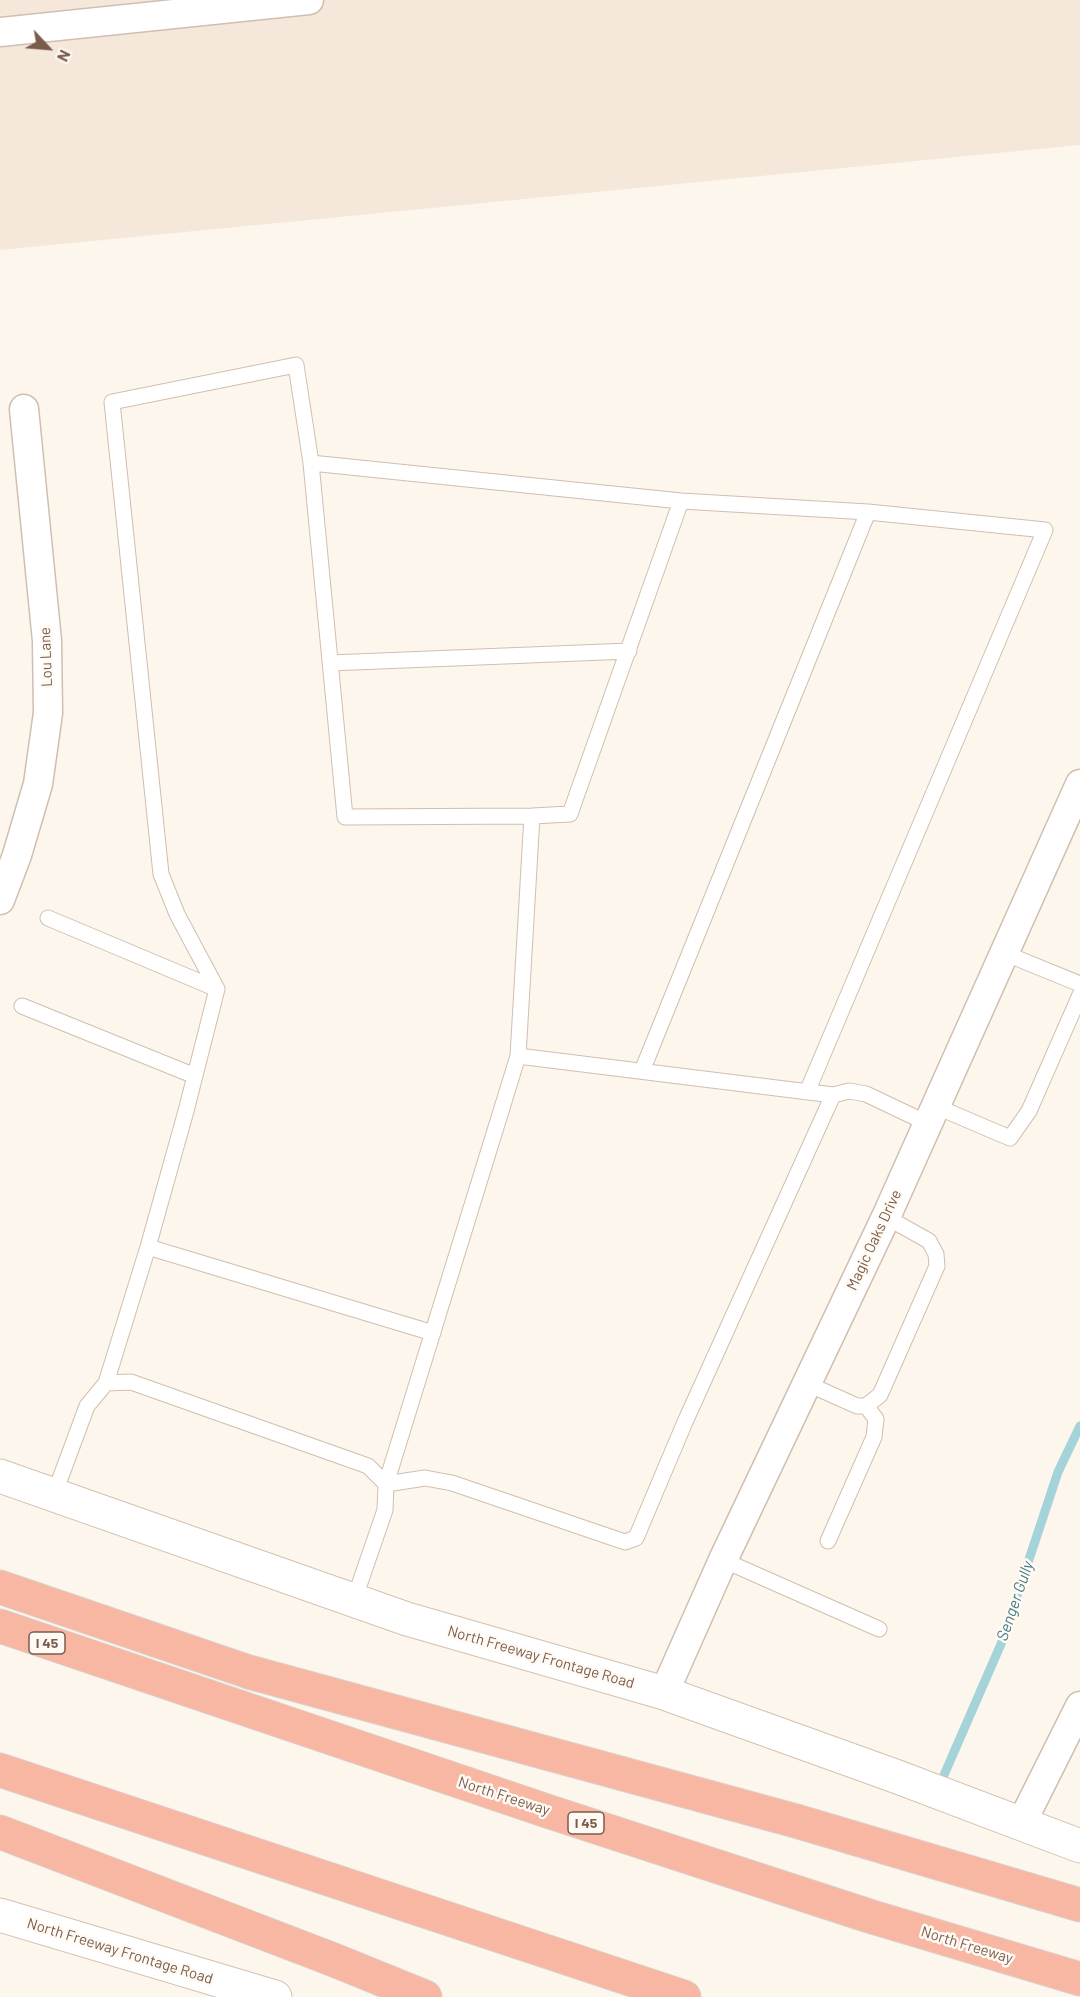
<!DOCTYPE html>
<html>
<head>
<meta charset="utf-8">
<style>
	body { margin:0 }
	#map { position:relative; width:1080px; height:1997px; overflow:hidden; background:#fdf6ec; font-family:Barlow,sans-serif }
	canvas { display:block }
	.north { position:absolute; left:18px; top:18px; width:60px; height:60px; -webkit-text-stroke:4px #fffaf3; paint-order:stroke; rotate:116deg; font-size:16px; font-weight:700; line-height:24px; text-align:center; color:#7a5c4d }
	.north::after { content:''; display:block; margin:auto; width:21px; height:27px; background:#7a5c4d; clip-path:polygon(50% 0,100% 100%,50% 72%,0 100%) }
</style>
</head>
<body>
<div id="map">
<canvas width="1080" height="1997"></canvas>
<div class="north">N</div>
</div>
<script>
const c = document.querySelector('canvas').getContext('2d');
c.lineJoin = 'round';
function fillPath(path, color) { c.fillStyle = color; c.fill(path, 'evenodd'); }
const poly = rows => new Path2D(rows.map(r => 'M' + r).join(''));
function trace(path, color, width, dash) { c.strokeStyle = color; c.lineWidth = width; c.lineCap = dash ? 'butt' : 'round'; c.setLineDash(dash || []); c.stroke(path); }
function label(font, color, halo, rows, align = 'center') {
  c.font = font + ' Barlow,sans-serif'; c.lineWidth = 5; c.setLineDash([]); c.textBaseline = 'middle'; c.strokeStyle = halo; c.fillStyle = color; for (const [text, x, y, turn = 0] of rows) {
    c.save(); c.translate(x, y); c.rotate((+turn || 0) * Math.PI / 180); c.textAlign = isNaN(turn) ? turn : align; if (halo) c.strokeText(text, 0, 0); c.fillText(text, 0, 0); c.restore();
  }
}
fillPath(poly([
	[0,0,1080,0,1080,145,0,250]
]), '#f5e8da');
trace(poly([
	[944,1775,1001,1644,1058,1472,1080,1426]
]), '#a5d3da', 9);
const lane = poly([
	[330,663,629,651],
	[532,816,570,814,681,501],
	[48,918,217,989],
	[1004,953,1080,984],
	[22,1006,195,1076],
	[518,1056,532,816,345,817,311,463,681,501,868,512,1045,530,807,1092],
	[642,1071,868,512],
	[833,1095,518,1056,386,1484,425,1478,452,1483,625,1542,636,1538,685,1422,833,1095,849,1091,866,1094,927,1123],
	[935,1106,1010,1138,1029,1111,1080,995],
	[148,1247,433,1333],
	[106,1383,148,1247,186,1111,217,989,177,914,161,874,112,402,296,365,311,463],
	[808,1384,857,1406,866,1406,880,1395,937,1266,936,1254,929,1241,886,1217],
	[54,1495,87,1406,106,1383,131,1382,368,1466,386,1484,385,1510,354,1600],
	[828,1541,874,1437,876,1419,866,1406],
	[723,1560,879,1629]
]);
const street = poly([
	[0,32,309,0],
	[0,900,17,855,38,784,48,713,47,641,24,409],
	[664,1693,723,1560,886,1217,1080,784],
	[1021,1824,1080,1706]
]);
const secondary = poly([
	[0,1476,407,1619,664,1693,895,1776,1080,1846],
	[0,1915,275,1997]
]);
const highway = poly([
	[0,1587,249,1672,796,1821,1080,1905],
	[0,1626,547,1811,869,1916,1080,1979],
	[0,1770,684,1997],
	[0,1832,334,1960,425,1997]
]);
trace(lane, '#d1beb0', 17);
trace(street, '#d1beb0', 31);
trace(secondary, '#d6c0b0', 35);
trace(highway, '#dad1cd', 35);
trace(lane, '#fff', 15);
trace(street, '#fff', 28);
trace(secondary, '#fff', 33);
trace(highway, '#f7b7a3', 33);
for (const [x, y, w] of [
	[47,1643,36],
	[586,1823,36]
]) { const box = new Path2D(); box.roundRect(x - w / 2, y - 11, w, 22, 4.5); c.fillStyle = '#fffaf3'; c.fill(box); trace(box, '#7a5c4d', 1.5); }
label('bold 14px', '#7a5c4d', null, [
	["I 45",47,1643],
	["I 45",586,1823]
]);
label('15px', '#7a5c4d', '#fffaf3', [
	["Lou Lane",46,657,-92],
	["Magic Oaks Drive",874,1240,-65],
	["North Freeway Frontage Road",541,1657,16],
	["North Freeway",504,1796,18],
	["North Freeway",967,1945,17],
	["North Freeway Frontage Road",120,1951,17]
]);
label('italic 16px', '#437c86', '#fffaf3', [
	["Senger Gully",1015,1601,-71]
]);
</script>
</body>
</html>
